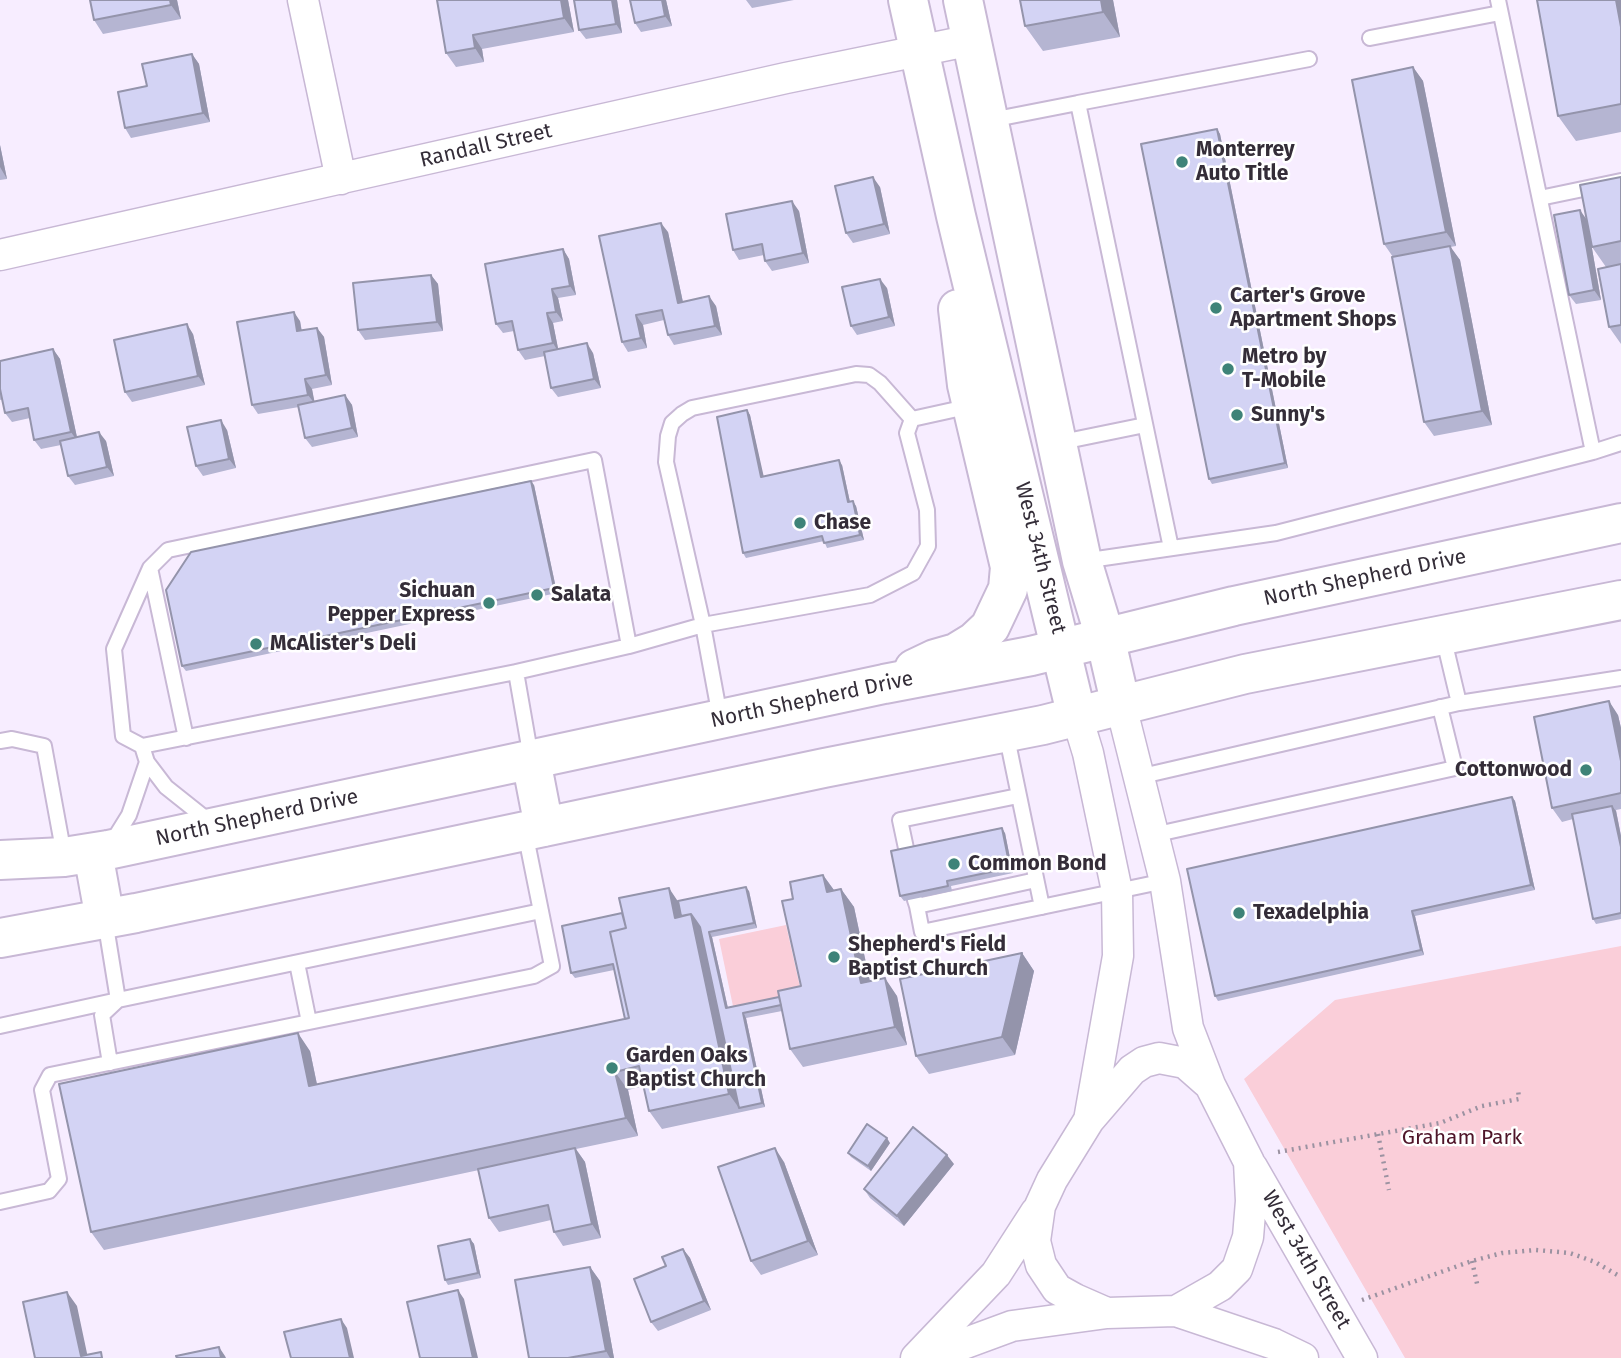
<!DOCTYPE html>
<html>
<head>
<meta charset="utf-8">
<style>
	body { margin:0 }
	canvas { display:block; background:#f7edff }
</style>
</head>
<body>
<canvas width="1621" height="1358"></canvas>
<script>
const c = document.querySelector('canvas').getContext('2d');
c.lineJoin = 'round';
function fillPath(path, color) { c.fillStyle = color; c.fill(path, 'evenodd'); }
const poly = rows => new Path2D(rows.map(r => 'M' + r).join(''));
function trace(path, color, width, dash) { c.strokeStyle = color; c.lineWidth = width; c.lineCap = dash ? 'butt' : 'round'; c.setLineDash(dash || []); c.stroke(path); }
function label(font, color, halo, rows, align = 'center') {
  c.font = font + ' "Fira Sans",sans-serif'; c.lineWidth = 5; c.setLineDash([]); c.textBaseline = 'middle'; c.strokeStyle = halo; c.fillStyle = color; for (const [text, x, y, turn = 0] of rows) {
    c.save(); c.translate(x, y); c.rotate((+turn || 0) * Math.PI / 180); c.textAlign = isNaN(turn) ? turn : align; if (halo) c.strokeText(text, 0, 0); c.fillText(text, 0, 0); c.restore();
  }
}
fillPath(poly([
	[786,925,802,996,734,1011,719,939],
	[1621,946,1621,1358,1405,1358,1244,1079,1335,1000]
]), '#faced9');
const service = poly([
	[1498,0,1593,452],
	[1370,38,1500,13],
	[1078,103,1309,59],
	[991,120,1078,103,1171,548],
	[1540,198,1621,181],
	[1057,443,1145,425],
	[1083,561,1276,533,1593,452,1621,443],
	[150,568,186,738],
	[1443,636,1459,703],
	[629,646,703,625,666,462,668,436,672,423,682,414,692,408,856,374,869,375,880,383,912,419],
	[720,717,703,625,870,595,913,573,928,546,927,510,907,433,912,419,971,406],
	[1006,733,1042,907],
	[0,741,12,739,44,746,64,855],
	[142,746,516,672],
	[1138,777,1459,703,1621,678],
	[210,822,166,787,147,762,142,746,123,736,114,649,150,568,168,550,594,460,629,646,516,672,531,758],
	[1153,835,1455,768,1440,707],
	[111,844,129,815,147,762],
	[907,853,900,820,1018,796],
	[915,900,917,906,1036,880],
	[917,906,922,932,1165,881],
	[297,963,309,1022],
	[0,1026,118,1000,105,920],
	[110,1063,102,1015,118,1000,541,911],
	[0,1202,49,1191,59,1179,42,1090,50,1075,534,976,552,966,525,832]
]);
const minor = poly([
	[303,0,341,179],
	[0,255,786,78,972,40],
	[1121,706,1165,881,1188,1028,1210,1085,1249,1162,1251,1201,1248,1237,1237,1269,1220,1286,1176,1311,1107,1313,1075,1299,1057,1289,1041,1265,1035,1241,1040,1206,1052,1180,1089,1120,1132,1070,1144,1062,1159,1058,1185,1063,1210,1085],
	[1077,717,1088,753,1117,891,1118,956,1089,1120],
	[1252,1167,1362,1358],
	[1176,1311,1274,1344,1303,1358],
	[916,1358,996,1274,1036,1212],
	[925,1358,1012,1326,1107,1313]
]);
const secondary = poly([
	[908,0,956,216,1077,717],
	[963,0,1082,561,1105,637,1121,706],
	[914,669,935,659,956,653,974,642,990,627,1008,589,1010,567,967,385,958,309]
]);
const primary = poly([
	[531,760,544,827],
	[93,853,105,919],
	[0,860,64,857,108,850,884,684,1031,656,1234,606,1621,523],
	[0,938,136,913,824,768,1043,725,1245,674,1621,600]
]);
trace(service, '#c8b8d5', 18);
trace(minor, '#c8b8d5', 33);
trace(secondary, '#c8b8d5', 42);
trace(primary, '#c8b8d5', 42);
trace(poly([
	[1378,1134,1389,1190],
	[1278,1152,1440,1123,1482,1106,1519,1099,1518,1089],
	[1472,1261,1478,1288],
	[1362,1300,1472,1261,1502,1253,1536,1250,1570,1253,1595,1262,1621,1277]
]), '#9b92a1', 4.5, [2, 5]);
trace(service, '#fff', 14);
trace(minor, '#fff', 30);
trace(secondary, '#fff', 38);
trace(primary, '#fff', 38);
fillPath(poly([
	[90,0,177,0,181,19,103,34,94,20],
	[437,0,568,0,574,32,482,49,484,62,456,67,446,53],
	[617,0,622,33,586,39,579,30],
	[630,0,666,0,672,26,641,32,635,23],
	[746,0,794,0,752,8],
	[1020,0,1113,0,1120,37,1043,51,1025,26],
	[1621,0,1621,132,1576,141,1558,116],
	[192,54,199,64,210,122,131,138,125,128,147,86],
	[1413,67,1423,81,1456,246,1450,247,1460,260,1492,425,1434,436,1424,422,1393,257,1384,244],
	[1217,129,1220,134,1288,468,1212,484,1209,479],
	[0,145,7,179,0,180],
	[1621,177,1621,344,1609,327,1606,267,1592,247],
	[880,187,890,234,853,243,846,233],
	[799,211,809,263,772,271,765,261,764,255,739,260,733,250],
	[1587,220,1601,300,1576,304,1569,295],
	[668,232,683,302,716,306,722,335,674,345,668,335,664,320,643,325,647,348,628,352,622,342],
	[563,249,569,259,576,295,558,298,563,321,553,323,558,349,593,353,601,388,558,397,551,388,545,356,525,360,518,350,514,331,503,333,496,324],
	[431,275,438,284,443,331,365,340,358,330],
	[887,288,895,326,857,335,851,326],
	[300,321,302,331,317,328,324,337,332,385,312,389,314,402,345,395,352,405,358,437,312,447,305,438,299,407,258,414,252,405],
	[193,334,205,385,132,402,125,392],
	[53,349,60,359,77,437,106,441,114,476,75,485,68,476,61,445,41,449,34,440,30,418,12,422,5,413,3,399,0,400,0,361],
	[747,410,750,415,763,477,842,465,850,502,856,506,864,540,827,548,824,541,746,558,743,553],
	[227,430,236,468,203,476,196,466],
	[534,485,557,593,186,671,182,666],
	[1618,715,1621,728,1621,809,1616,810,1621,836,1621,919,1596,924,1593,919,1573,819,1562,822,1552,808],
	[1512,797,1515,801,1535,890,1415,916,1424,955,1218,1001,1215,996],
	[1005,833,1013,873,951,886,952,891,904,901,900,896],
	[823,875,834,890,841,889,854,907,870,981,897,996,907,1045,803,1067,790,1049,782,1011,746,1018,765,1107,662,1129,649,1111,644,1086,628,1090,638,1136,576,1149,585,1162,601,1238,563,1246,554,1232,551,1220,499,1232,489,1218,479,1170,104,1250,91,1232,310,1051,317,1084,625,1019,614,970,575,978,571,973,678,901,749,891,757,928,712,937,728,1008,779,997,801,986,793,899],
	[1022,953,1034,971,1015,1055,929,1074,916,1056],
	[890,1143,871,1171,851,1157,848,1153],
	[784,1162,818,1255,761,1275,751,1261],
	[954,1164,904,1226,870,1198,864,1189],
	[470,1239,474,1244,481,1278,448,1285,445,1280],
	[683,1249,690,1258,711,1310,658,1331,651,1322,666,1266],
	[590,1267,600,1281,614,1358,529,1358]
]), '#b5b5d2');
fillPath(poly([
	[170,0,177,0,181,19,171,5],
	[561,0,568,0,574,32,564,18],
	[612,0,617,0,622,33,616,24],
	[662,0,666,0,672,26,665,16],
	[1101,0,1113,0,1120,37,1103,12],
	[1616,0,1621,0,1621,27],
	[473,35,482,49,484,62,475,48],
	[192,54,199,64,210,122,203,113],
	[1413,67,1423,81,1456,246,1446,232],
	[1217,129,1220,134,1288,468,1285,463],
	[0,145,7,179,0,167],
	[873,177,880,187,890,234,884,224],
	[792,201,799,211,809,263,803,253],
	[1580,210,1587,220,1601,300,1594,290],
	[661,223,668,232,685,312,678,303],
	[1450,246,1460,260,1492,425,1482,411],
	[563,249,569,259,576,295,570,286],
	[431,275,438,284,443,331,437,322],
	[880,279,887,288,895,326,889,317],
	[552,289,558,298,563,321,556,312],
	[709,296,716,306,722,335,715,326],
	[294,312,300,321,303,341,297,331],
	[547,313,553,323,559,353,553,343],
	[636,315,643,325,647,348,641,338],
	[187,324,193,334,205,385,198,376],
	[317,328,324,337,332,385,326,375],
	[587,343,593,353,601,388,594,379],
	[53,349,60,359,78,442,71,432],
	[305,379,312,389,315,404,308,395],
	[345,395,352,405,358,437,352,428],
	[747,410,750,415,765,482,761,477],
	[221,420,227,430,236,468,229,459],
	[99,432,106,441,114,476,107,467],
	[839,460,842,465,851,507,848,502],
	[531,481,534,485,557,593,554,588],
	[853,501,856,506,864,540,860,535],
	[1609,701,1618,715,1621,728,1621,761],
	[1512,797,1515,801,1535,890,1531,885],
	[1612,806,1616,811,1621,836,1621,847],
	[1002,828,1005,833,1013,873,1010,868],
	[823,875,836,893,827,892],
	[746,887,749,891,757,928,754,923],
	[669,888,681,906,687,930,675,918],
	[841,889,854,907,874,1001,861,983],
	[1412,911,1415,916,1424,955,1421,950],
	[691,914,703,932,739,1108,729,1094],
	[709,932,712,937,729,1013,726,1008],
	[1022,953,1034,971,1015,1055,1002,1037],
	[885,978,897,996,907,1045,895,1027],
	[743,1013,746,1018,765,1107,762,1103],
	[298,1033,310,1051,321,1104,309,1086],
	[615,1072,628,1090,638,1136,626,1118],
	[887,1138,890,1143,871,1171,868,1166],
	[575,1148,585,1162,601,1238,592,1224],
	[775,1148,784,1162,818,1255,808,1241],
	[947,1155,954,1164,904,1226,897,1216],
	[470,1239,474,1244,481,1278,478,1273],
	[683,1249,690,1258,711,1310,704,1301],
	[590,1267,600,1281,614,1358,610,1358,606,1351],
	[458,1290,464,1299,478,1358,473,1358],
	[67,1292,77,1306,88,1358,81,1356],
	[341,1319,347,1328,354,1358,350,1358],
	[219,1347,225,1356,226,1358,221,1358]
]), '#9494ab');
const building = poly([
	[90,0,170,0,171,5,94,20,90,0],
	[437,0,561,0,564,18,473,35,475,48,446,53,437,0],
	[574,0,612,0,616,24,579,30,574,0],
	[630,0,662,0,665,16,635,23,630,0],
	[1020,0,1101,0,1103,12,1025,26,1020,0],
	[1537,0,1616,0,1621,27,1621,104,1558,116,1537,0],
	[192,54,203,113,125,128,118,92,147,86,142,64,192,54],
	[1413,67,1446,232,1384,244,1352,80,1413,67],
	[1217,129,1285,463,1209,479,1141,144,1217,129],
	[873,177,884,224,846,233,835,186,873,177],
	[1621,177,1621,241,1592,247,1580,185,1621,177],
	[792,201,803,253,765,261,762,244,733,250,726,214,792,201],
	[1580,210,1594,290,1569,295,1554,215,1580,210],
	[661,223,678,303,709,296,715,326,668,335,662,310,636,315,641,338,622,342,599,236,661,223],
	[1450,246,1482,411,1424,422,1392,257,1450,246],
	[563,249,570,286,552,289,556,312,547,313,553,343,518,350,512,321,496,324,485,264,563,249],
	[1621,264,1621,325,1609,327,1598,269,1621,264],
	[431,275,437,322,358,330,353,283,431,275],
	[880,279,889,317,851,326,842,287,880,279],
	[294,312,297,331,317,328,326,375,305,379,308,395,252,405,237,322,294,312],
	[187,324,198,376,125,392,114,340,187,324],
	[587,343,594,379,551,388,544,352,587,343],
	[53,349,71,432,34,440,28,408,5,413,0,389,0,361,53,349],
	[345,395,352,428,305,438,298,405,345,395],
	[747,410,761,477,839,460,848,502,853,501,860,535,824,543,822,536,743,553,717,417,747,410],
	[221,420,229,459,196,466,187,427,221,420],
	[99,432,107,467,68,476,60,441,99,432],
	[531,481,554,588,182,666,166,590,191,552,531,481],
	[1609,701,1621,761,1621,793,1552,808,1534,717,1609,701],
	[1512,797,1531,885,1412,911,1421,950,1215,996,1187,869,1512,797],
	[1612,806,1621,847,1621,913,1593,919,1572,814,1612,806],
	[1002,828,1010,868,947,881,948,886,900,896,891,851,1002,828],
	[823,875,827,892,841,889,861,983,885,978,895,1027,790,1049,778,991,801,986,782,901,793,899,790,882,823,875],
	[746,887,754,923,709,932,726,1008,779,997,781,1005,743,1013,762,1103,739,1108,700,927,691,914,681,916,678,901,746,887],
	[669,888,675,918,691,914,729,1094,649,1111,639,1066,615,1072,626,1118,91,1232,59,1084,298,1033,309,1086,629,1018,610,932,626,928,619,898,669,888],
	[622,913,626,928,610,932,629,1018,625,1019,613,964,571,973,562,926,622,913],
	[1022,953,1002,1037,916,1056,900,979,1022,953],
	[867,1124,887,1138,868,1166,848,1153,867,1124],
	[913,1127,947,1155,897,1216,864,1189,913,1127],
	[575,1148,592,1224,554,1232,548,1205,489,1218,478,1169,575,1148],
	[775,1148,808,1241,751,1261,718,1167,775,1148],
	[470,1239,478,1273,445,1280,438,1246,470,1239],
	[683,1249,704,1301,651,1322,634,1279,666,1266,662,1257,683,1249],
	[590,1267,606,1351,568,1358,529,1358,515,1280,590,1267],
	[458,1290,473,1358,420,1358,407,1302,458,1290],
	[67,1292,81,1356,101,1352,102,1358,35,1358,23,1302,67,1292],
	[341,1319,350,1358,291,1358,284,1332,341,1319],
	[219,1347,221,1358,177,1358,176,1356,219,1347]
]);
fillPath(building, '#d3d3f4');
trace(building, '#9494ab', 2);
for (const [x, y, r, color] of [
	[1182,162,7,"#3e8378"],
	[1216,308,7,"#3e8378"],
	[1228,369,7,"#3e8378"],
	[1237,415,7,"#3e8378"],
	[800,523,7,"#3e8378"],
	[537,595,7,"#3e8378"],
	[489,603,7,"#3e8378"],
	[256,644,7,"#3e8378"],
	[1586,770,7,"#3e8378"],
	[954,864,7,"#3e8378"],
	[1239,913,7,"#3e8378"],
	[834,957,7,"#3e8378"],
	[612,1068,7,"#3e8378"]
]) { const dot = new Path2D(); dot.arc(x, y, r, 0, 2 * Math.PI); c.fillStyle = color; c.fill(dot); trace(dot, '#fff', 2.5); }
label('21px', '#342d38', '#fff', [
	["Randall Street",486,146,-13],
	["West 34th Street",1040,558,76],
	["North Shepherd Drive",1365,578,-12],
	["North Shepherd Drive",812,700,-12],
	["North Shepherd Drive",257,818,-12],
	["West 34th Street",1306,1260,60]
]);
label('bold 21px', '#342d38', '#fff', [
	["Monterrey",1196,150],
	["Auto Title",1196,174],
	["Carter's Grove",1230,296],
	["Apartment Shops",1230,320],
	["Metro by",1242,357],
	["T-Mobile",1242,381],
	["Sunny's",1251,415],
	["Chase",814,523],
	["Sichuan",475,591,"right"],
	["Pepper Express",475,615,"right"],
	["Salata",551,595],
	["McAlister's Deli",270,644],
	["Cottonwood",1572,770,"right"],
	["Common Bond",968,864],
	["Texadelphia",1253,913],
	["Shepherd's Field",848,945],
	["Baptist Church",848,969],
	["Garden Oaks",626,1056],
	["Baptist Church",626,1080]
], 'left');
label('21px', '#4f1529', '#fff', [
	["Graham Park",1462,1138]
]);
</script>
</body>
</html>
